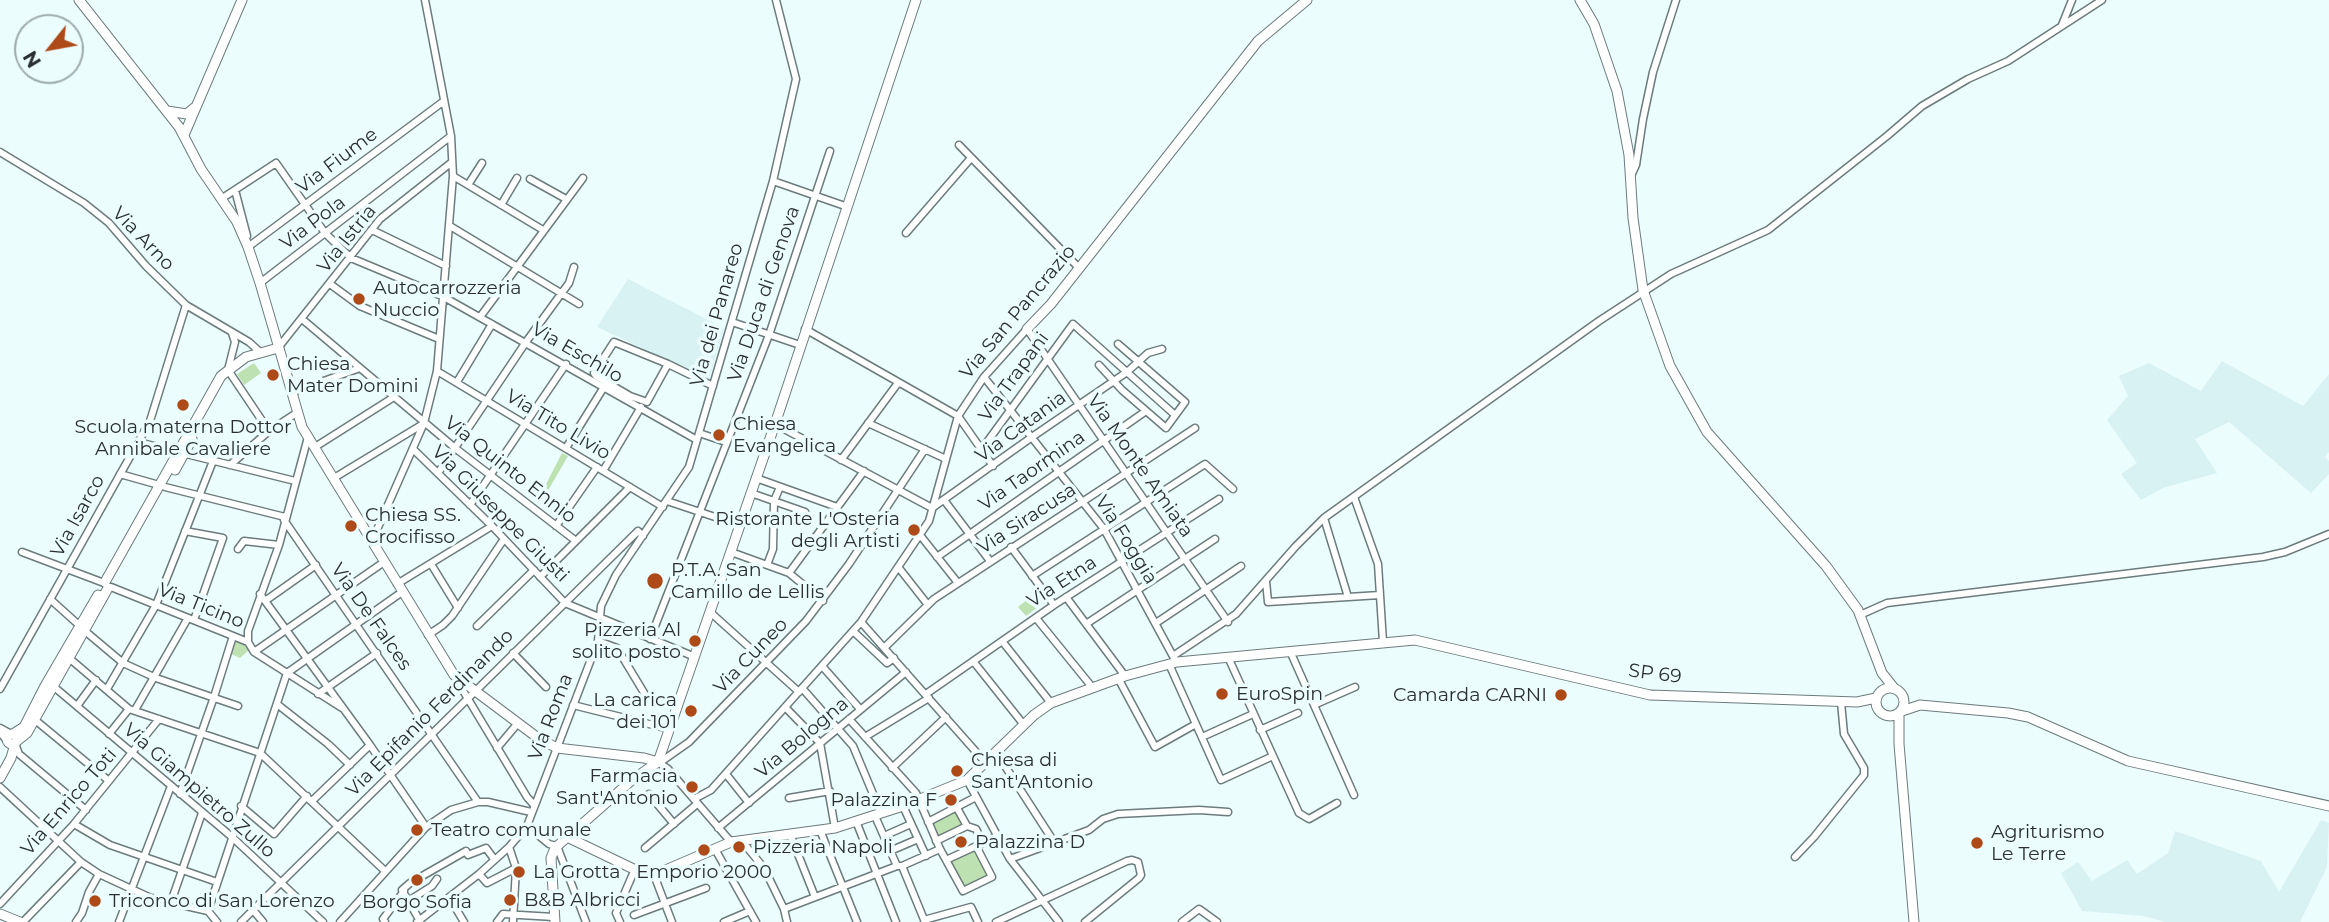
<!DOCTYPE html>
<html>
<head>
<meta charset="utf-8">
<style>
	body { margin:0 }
	#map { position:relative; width:2329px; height:922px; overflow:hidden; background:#ecfdfe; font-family:Montserrat,sans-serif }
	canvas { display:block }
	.north { position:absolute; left:14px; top:14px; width:70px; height:70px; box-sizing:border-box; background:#ecfdfe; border:2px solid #9eabac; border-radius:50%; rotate:239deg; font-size:19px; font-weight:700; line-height:28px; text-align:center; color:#2a3031 }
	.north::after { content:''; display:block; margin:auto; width:24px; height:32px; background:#ae4918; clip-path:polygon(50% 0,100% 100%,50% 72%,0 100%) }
</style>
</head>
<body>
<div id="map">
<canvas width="2329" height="922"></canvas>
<div class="north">N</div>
</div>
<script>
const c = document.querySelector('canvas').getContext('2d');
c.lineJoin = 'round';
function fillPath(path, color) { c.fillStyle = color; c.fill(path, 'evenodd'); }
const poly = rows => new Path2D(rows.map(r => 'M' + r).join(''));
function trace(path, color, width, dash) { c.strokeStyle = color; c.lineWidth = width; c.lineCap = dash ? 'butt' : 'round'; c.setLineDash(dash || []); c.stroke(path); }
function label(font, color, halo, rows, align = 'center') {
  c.font = font + ' Montserrat,sans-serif'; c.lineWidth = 7; c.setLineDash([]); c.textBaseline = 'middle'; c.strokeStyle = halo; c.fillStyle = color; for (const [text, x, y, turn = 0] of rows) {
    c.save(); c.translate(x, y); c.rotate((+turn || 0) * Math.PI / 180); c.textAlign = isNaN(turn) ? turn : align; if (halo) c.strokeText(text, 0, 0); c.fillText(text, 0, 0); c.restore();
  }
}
fillPath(poly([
	[628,279,724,328,709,379,597,327],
	[2222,361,2303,406,2329,374,2329,452,2325,457,2329,461,2329,474,2311,493,2229,422,2195,439,2217,473,2163,488,2141,500,2121,474,2137,463,2107,420,2128,396,2119,376,2149,363,2201,391],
	[2321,820,2329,823,2327,867,2300,922,2165,922,2144,916,2082,911,2061,873,2078,862,2092,881,2127,860,2137,874,2168,853,2175,831,2261,861,2279,892]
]), '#d8f2f4');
fillPath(poly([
	[254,363,261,373,244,385,237,374],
	[562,453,568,456,546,494,542,492],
	[1034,594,1042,604,1026,616,1018,607],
	[236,641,245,643,249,650,240,658,231,654],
	[956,811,963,825,939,837,932,823],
	[976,849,988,875,963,887,948,862]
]), '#bee1b2');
const street = poly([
	[2062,25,2072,0],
	[959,145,1079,268],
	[0,152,84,203,109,223,146,266,186,305,249,342,260,352],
	[453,176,543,230],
	[1631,176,1636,165,1643,119,1653,72,1676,0],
	[530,179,566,199],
	[773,181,845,206],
	[468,185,482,163],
	[235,190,247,236],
	[221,199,276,163,325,233,351,258,442,296,697,440],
	[501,205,517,178],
	[450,226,579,304],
	[372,230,446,266],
	[906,233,971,158],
	[248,247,444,101],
	[260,283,451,136],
	[330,284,360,306,439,339],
	[480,317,583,178],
	[302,319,455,448,576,541],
	[732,322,800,345],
	[805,329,958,416,993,466],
	[232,333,235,342,228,370,269,431],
	[278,348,380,219,452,162],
	[1099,365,1122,390,1166,428,1185,402,1118,344],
	[437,371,663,507],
	[984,377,1104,529,1174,658],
	[457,382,492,324],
	[293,392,360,368],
	[630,396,596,376,594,373,614,342,668,364],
	[629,397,630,396,647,402,668,364,713,386],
	[868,423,946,459],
	[775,424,932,508,1032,437,1127,372,1148,353,1162,349],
	[699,433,726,442],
	[138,442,295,481],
	[315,447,394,397],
	[566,448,604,387],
	[982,449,1073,324,1175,415],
	[414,450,492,526,565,603,695,657],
	[841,460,898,383],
	[230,465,269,431,298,412],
	[603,471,641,407],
	[438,473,526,342,569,283,574,267],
	[120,474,159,485],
	[334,478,423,424],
	[756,478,837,507],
	[165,487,285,517],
	[751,493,805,512],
	[1354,497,1378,564,1383,642],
	[944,500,990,561],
	[667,501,739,525],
	[470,505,566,364],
	[1324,518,1348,597],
	[284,520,478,802],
	[556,526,597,467],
	[185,531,223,538,194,620],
	[920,535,958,583],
	[372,541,424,423,437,371,453,176,451,136,425,0],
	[1011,547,1054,605],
	[238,549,244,541,279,545],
	[22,552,104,583],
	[731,552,789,573,823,601],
	[937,557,1146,411],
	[431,564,458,608],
	[767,565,773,549,774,501,780,487],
	[899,568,928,605],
	[789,573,864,471],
	[1032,576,1205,464,1233,489],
	[540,577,630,487],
	[1266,581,1268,602,1380,595],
	[397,584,492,526],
	[111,587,248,642,254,652,342,708],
	[260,594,370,745,426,827],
	[1066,597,1125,676],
	[50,599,80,626],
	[265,601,316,565],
	[710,612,799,692],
	[1860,615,1887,603,2263,557,2285,552,2329,534],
	[1036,618,1092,687],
	[861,622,985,762],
	[1156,623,1241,566],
	[1086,624,1215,539],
	[477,626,534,570],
	[85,631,123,663,156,678,238,706],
	[853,631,887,663,894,658],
	[428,635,443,625,452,616,504,539],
	[650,639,769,335,830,151],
	[598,641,617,648,646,696],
	[1002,641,1051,703],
	[248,642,248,631,279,545,308,437],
	[885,647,934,599,1195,428],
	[1290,651,1354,795],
	[254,652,384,562],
	[513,653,546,687],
	[1173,656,1236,614,1296,546,1324,518,1599,321,1671,274,1768,230,1887,136,1922,106,1968,79,2008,61,2102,0],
	[1228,657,1299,813,1309,819,1337,803],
	[69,658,129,709,260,753,385,871],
	[973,661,1024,725],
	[1169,664,1221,780,1273,756],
	[822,666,860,709],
	[287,673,402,592],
	[1118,678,1155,747,1196,724],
	[456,679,527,797,534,805],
	[53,686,232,837,323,922],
	[802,688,853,746,881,813],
	[0,689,150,421,186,305],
	[107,689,156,605,213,461],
	[318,694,377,653],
	[926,694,1054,605,1219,499],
	[277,704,328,744,350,765],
	[573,705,669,729],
	[1314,705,1355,687],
	[77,706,96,680],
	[785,707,820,743,835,828],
	[135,710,188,618],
	[34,719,109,781],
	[849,719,916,793,940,849,963,891,992,877,976,846],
	[0,728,11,734],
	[1260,730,1298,713],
	[0,732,7,741],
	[109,734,129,709],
	[865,737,929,698],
	[1202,737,1253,714],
	[16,746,19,754,86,810],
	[497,748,518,723],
	[996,752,1054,842],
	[658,762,662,761,689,742,806,621,849,564,925,449],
	[658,762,668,769,731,842],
	[892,768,946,717],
	[726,774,749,803],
	[967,780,1010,859,1059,922],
	[0,787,81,862,99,874,151,898,208,911],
	[180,794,214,697,233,636],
	[649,794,674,824],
	[789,798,830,791],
	[694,799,711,790,861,622,929,521,958,416,984,377,1027,329,1228,622],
	[312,801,370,745],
	[241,806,274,834,307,796],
	[903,806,926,856],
	[957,808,967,826,976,829,983,843],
	[875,816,897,866],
	[856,821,896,922],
	[928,822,976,797],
	[74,824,110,845,217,882],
	[527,826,549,844,557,846,586,922],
	[718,828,906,672],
	[820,830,857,922],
	[790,834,815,897],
	[884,836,911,824],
	[741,840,764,868,784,909,787,922],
	[936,841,967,826],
	[509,847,516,868,513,922],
	[645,848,697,804],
	[715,849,756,922],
	[890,851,918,839],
	[1795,857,1814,837,1864,775,1864,768,1844,734,1841,702],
	[1010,859,1089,830,1103,819,1118,814,1199,810,1228,812],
	[946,860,998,836],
	[902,866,925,922],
	[479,874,487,883,516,868],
	[654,875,672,922],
	[449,897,464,922],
	[410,900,432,886,437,879],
	[171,902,202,813],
	[0,904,74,824,159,719],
	[784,909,897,866,902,866,940,849],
	[253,910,263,922],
	[208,911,287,673],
	[208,911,217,922],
	[634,915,706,888],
	[924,920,971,907,978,922],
	[420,921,402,890,410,883,466,851,468,855,486,848,494,859],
	[23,922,81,862],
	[76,922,82,913,89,892,99,874],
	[119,922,171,786],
	[241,922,638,531,643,536],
	[340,922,426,827,451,810,478,802,488,802,531,812],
	[385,922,383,919,404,891],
	[417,922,479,874,509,847,527,826,598,641,601,606,616,575,689,467,773,181,796,79,776,0],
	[497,922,503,914,554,917],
	[620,922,616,913,635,869],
	[724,922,750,911],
	[996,922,1127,861,1132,860,1138,862,1141,875,1139,878,1085,922],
	[1182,922,1199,909,1217,922]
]);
const secondary = poly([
	[79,0,179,127,201,169,237,222,248,247,260,283,302,427,454,675,538,738,557,748,644,758,658,762],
	[1580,0,1594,24,1617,91,1629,155,1633,218,1643,290,1670,366,1707,432,1826,566,1858,610,1882,673,1894,688],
	[167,111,187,114,194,108],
	[184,135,242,0],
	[1027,329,1051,304,1258,41,1307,0],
	[175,470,192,439],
	[105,582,221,376,246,357,278,348],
	'1876 702a14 14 0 1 1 28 0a14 14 0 1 1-28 0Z',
	[1902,711,1920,705,2008,713,2028,717,2128,761,2329,806],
	[1899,714,1899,744,1914,922],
	'7 739a5 5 0 1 1 10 0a5 5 0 1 1-10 0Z',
	[13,734,24,727,45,686,98,595],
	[17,741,27,733,108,588],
	[658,762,775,424,916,0],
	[0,778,11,758,15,744],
	[567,837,644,874,654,875,731,842,835,828,903,806,967,780,1034,715,1051,703,1125,676,1177,662,1415,640,1650,695,1857,702,1876,698],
	[0,914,20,922],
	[555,922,551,858,555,848,632,780,658,762]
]);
trace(street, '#6c7b7c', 9);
trace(secondary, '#6c7b7c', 11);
trace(street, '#fff', 6);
trace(secondary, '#fff', 9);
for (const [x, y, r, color] of [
	[359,299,7,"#ae4918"],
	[273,375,7,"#ae4918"],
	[183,405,7,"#ae4918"],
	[719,435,7,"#ae4918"],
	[351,526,7,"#ae4918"],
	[914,530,7,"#ae4918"],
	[655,581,9,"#ae4918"],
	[695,641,7,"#ae4918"],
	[1222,694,7,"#ae4918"],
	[1561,695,7,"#ae4918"],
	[691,711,7,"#ae4918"],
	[957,771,7,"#ae4918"],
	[692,787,7,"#ae4918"],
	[951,800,7,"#ae4918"],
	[417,830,7,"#ae4918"],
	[961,842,7,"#ae4918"],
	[1977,843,7,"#ae4918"],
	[739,847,7,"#ae4918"],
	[704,850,7,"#ae4918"],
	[519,872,7,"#ae4918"],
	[417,880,7,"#ae4918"],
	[510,900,7,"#ae4918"],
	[95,901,7,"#ae4918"]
]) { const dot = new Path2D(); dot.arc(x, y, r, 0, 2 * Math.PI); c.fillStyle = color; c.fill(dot); trace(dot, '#ecfdfe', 2.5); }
label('19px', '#2a3031', '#ecfdfe', [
	["Via Fiume",337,161,-37],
	["Via Pola",313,223,-37],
	["Via Arno",143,239,46],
	["Via Istria",347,239,-51],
	["Via Duca di Genova",764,294,-71],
	["Via San Pancrazio",1018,312,-50],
	["Via dei Panareo",717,315,-74],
	["Via Eschilo",577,353,30],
	["Via Trapani",1014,377,-54],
	["Via Tito Livio",558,425,31],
	["Via Catania",1021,427,-36],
	["Via Monte Amiata",1140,466,55],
	["Via Quinto Ennio",510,470,38],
	["Via Taormina",1032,471,-35],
	["Via Giuseppe Giusti",500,514,45],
	["Via Isarco",78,516,-61],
	["Via Siracusa",1027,519,-33],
	["Via Foggia",1126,540,58],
	["Via Etna",1062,582,-33],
	["Via Ticino",201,606,22],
	["Via De Falces",371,617,55],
	["Via Cuneo",751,656,-46],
	["SP 69",1655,674,7],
	["Via Epifanio Ferdinando",430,713,-45],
	["Via Roma",551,717,-69],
	["Via Bologna",802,738,-40],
	["Via Giampietro Zullo",199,791,41],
	["Via Enrico Toti",69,802,-49]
]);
label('19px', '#2a3031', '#ecfdfe', [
	["Autocarrozzeria",373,288],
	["Nuccio",373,310],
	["Chiesa",287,364],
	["Mater Domini",287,386],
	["Chiesa",733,424],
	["Evangelica",733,446],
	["Scuola materna Dottor",183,427,"center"],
	["Annibale Cavaliere",183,449,"center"],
	["Chiesa SS.",365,515],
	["Crocifisso",365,537],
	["Ristorante L'Osteria",900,519,"right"],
	["degli Artisti",900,541,"right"],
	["P.T.A. San",671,570],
	["Camillo de Lellis",671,592],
	["Pizzeria Al",681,630,"right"],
	["solito posto",681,652,"right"],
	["EuroSpin",1236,694],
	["Camarda CARNI",1547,695,"right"],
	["La carica",677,700,"right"],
	["dei 101",677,722,"right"],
	["Chiesa di",971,760],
	["Sant'Antonio",971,782],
	["Farmacia",678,776,"right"],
	["Sant'Antonio",678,798,"right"],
	["Palazzina F",937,800,"right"],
	["Teatro comunale",431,830],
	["Agriturismo",1991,832],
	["Le Terre",1991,854],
	["Palazzina D",975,842],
	["Pizzeria Napoli",753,847],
	["La Grotta",533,872],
	["Emporio 2000",704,872,"center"],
	["B&B Albricci",524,900],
	["Triconco di San Lorenzo",109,901],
	["Borgo Sofia",417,902,"center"]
], 'left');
</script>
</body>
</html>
